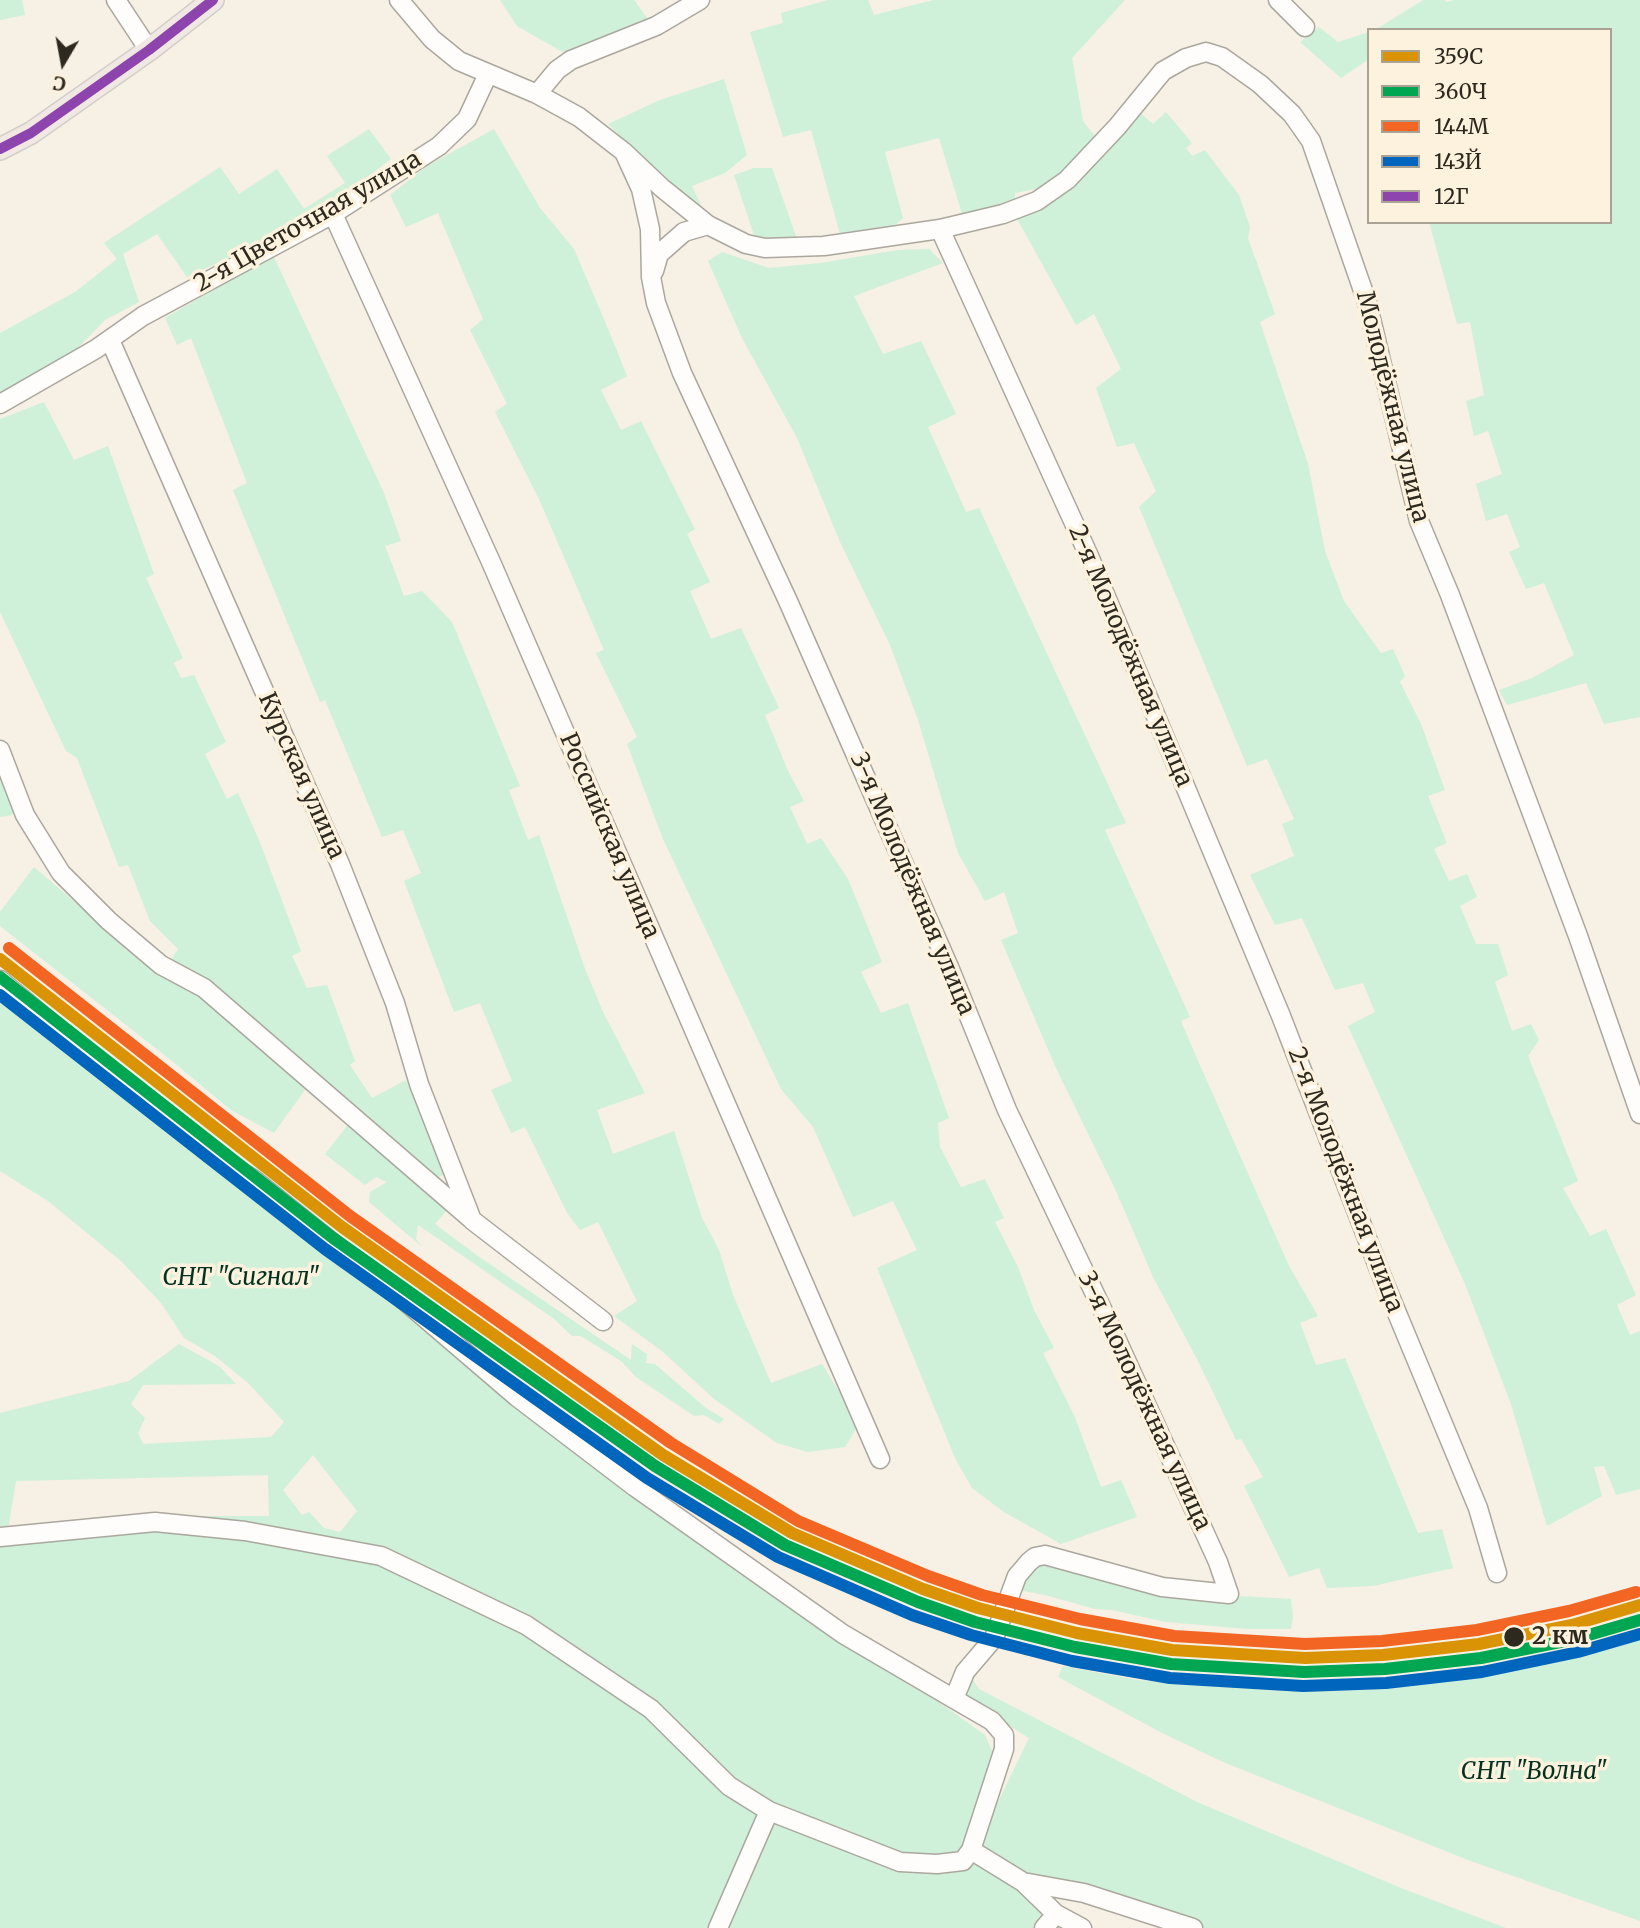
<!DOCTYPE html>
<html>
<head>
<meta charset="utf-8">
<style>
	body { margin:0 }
	#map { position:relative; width:1640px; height:1928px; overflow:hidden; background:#f6f0e5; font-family:Merriweather,serif }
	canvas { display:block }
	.legend { position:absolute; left:1367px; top:28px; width:245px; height:196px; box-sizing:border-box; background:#fdf2de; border:2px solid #aaa292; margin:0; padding:9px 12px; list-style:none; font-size:21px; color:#2e291f }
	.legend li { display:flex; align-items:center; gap:14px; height:35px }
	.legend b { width:35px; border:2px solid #aaa292 }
	.north { position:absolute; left:28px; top:28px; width:70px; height:70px; -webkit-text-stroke:5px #fdf2de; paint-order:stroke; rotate:190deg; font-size:19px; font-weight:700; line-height:28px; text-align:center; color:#2e291f }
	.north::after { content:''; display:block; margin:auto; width:24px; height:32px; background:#2e291f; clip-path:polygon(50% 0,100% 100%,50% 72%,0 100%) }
</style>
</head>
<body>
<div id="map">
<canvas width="1640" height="1928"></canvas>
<ul class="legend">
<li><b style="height:9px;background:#d99305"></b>359С</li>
<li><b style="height:9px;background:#00a651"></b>360Ч</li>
<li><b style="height:9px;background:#f26522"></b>144М</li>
<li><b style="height:9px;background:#0065bd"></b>143Й</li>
<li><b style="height:9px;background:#8e44ad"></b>12Г</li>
</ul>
<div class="north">С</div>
</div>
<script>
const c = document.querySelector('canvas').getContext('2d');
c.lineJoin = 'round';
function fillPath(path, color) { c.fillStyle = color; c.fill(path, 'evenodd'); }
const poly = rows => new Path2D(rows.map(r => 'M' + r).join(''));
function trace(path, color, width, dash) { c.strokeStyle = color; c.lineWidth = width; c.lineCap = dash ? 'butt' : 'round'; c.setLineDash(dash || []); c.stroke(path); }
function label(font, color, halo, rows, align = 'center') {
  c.font = font + ' Merriweather,serif'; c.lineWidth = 7; c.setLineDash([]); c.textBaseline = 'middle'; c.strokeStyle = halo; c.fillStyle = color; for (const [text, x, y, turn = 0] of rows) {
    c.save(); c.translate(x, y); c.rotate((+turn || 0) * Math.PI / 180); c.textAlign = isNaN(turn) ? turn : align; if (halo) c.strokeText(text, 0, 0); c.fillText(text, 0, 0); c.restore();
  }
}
fillPath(poly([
	[0,0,22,0,25,15,0,20],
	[500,0,634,0,647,18,647,25,566,54,517,26],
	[828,0,868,0,874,15,933,0,1125,0,1072,58,1083,121,1097,139,1051,186,1015,193,1015,204,963,217,939,138,885,152,903,218,891,228,840,234,811,130,783,137,750,32,783,23,781,13],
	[1423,0,1445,0,1447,2,1454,0,1640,0,1640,717,1604,724,1586,683,1507,705,1499,690,1532,678,1574,655,1544,583,1526,589,1509,552,1520,547,1507,514,1486,521,1476,484,1502,474,1488,431,1474,436,1466,401,1484,395,1470,322,1457,324,1429,222,1610,222,1610,30,1375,30],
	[1319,27,1338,42,1369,32,1369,59,1341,78,1300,42],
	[724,79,747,155,725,173,692,186,707,218,608,124,660,100],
	[1138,111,1153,124,1166,112,1192,143,1186,148,1192,156,1205,150,1239,195,1250,227,1248,238,1275,314,1260,322,1308,464,1325,551,1344,601,1381,653,1393,649,1405,676,1400,682,1421,724,1445,790,1428,796,1447,843,1434,849,1449,881,1467,874,1477,897,1460,906,1476,944,1498,944,1508,975,1495,982,1512,1031,1531,1024,1539,1040,1528,1056,1578,1181,1563,1188,1590,1236,1606,1229,1636,1295,1617,1305,1630,1335,1640,1331,1640,1489,1616,1495,1604,1466,1594,1467,1602,1496,1547,1526,1511,1404,1465,1284,1348,1026,1375,1012,1363,983,1335,990,1302,918,1275,925,1250,875,1294,856,1282,824,1294,819,1267,759,1247,766,1139,507,1156,491,1134,443,1117,447,1096,388,1121,369,1094,314,1076,325,1016,217,1066,190,1105,155],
	[369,129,391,159,354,187,237,254,187,277,157,234,123,254,139,302,105,320,76,350,0,396,0,333,75,292,117,259,104,243,220,167,239,194,277,169,304,209,345,183,327,156],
	[494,129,540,208,574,249,609,331,627,376,601,390,621,430,641,421,695,529,687,534,710,582,690,591,711,639,741,628,779,708,765,715,788,771,804,801,790,807,807,844,821,838,848,879,882,962,861,972,881,1013,908,1003,949,1118,938,1123,940,1147,961,1187,985,1179,1004,1218,995,1222,1018,1267,1034,1310,1054,1348,1043,1353,1074,1415,1101,1487,1121,1480,1137,1517,1061,1544,1004,1512,972,1488,955,1458,877,1268,917,1250,893,1201,853,1217,813,1127,781,1089,663,839,627,744,637,737,596,653,604,650,539,499,495,412,507,404,470,330,483,319,438,213,406,227,390,195,427,166],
	[754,168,772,168,797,239,755,238,734,175],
	[929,249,943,263,854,296,883,354,921,341,956,414,928,427,966,512,979,508,1126,823,1105,830,1190,1017,1181,1021,1199,1063,1289,1266,1318,1316,1300,1323,1316,1365,1345,1358,1418,1533,1442,1529,1453,1568,1373,1586,1327,1588,1319,1568,1289,1577,1244,1486,1263,1477,1241,1439,1236,1440,1198,1361,1153,1277,1116,1191,1056,1068,1001,940,1018,933,1004,892,985,901,958,853,918,720,890,645,840,542,797,438,742,338,708,261,722,252,769,268,820,263,898,250],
	[273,255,384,493,401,541,385,546,404,596,422,591,452,622,520,786,509,790,528,840,539,835,585,969,603,1012,645,1093,597,1110,613,1154,674,1131,702,1218,719,1250,733,1295,771,1383,822,1364,859,1424,845,1447,808,1452,777,1443,714,1399,662,1351,614,1316,637,1301,598,1222,580,1230,567,1213,525,1127,511,1133,491,1090,512,1081,480,1003,454,1012,404,881,421,873,403,830,382,837,325,700,320,702,233,490,247,483,191,338,177,345,165,318],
	[44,402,74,460,108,446,154,574,146,578,183,658,174,663,181,678,194,675,226,742,205,754,227,799,238,793,259,840,301,951,292,956,307,988,327,985,355,1061,350,1065,372,1098,406,1080,447,1173,435,1179,241,1008,208,983,169,963,178,949,150,921,128,865,119,867,77,758,66,751,0,612,0,419],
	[0,770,18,808,12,815,0,817],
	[34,867,161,976,182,982,307,1087,274,1133,231,1110,172,1061,0,926,0,912],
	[0,987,248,1180,473,1366,936,1693,937,1701,985,1735,995,1758,963,1853,1017,1883,1068,1928,0,1928,0,1413,129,1381,179,1344,219,1366,236,1384,143,1385,131,1404,145,1418,138,1433,143,1444,271,1437,284,1422,248,1383,215,1356,184,1338,161,1303,121,1261,48,1201,0,1171],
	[313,1455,357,1511,340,1532,324,1528,309,1512,302,1515,283,1490],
	[268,1475,269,1516,185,1516,179,1525,8,1529,16,1481],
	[351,1121,448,1209,435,1224,475,1254,631,1360,632,1344,647,1354,646,1363,655,1364,706,1408,724,1419,719,1424,704,1415,694,1416,636,1377,621,1361,581,1336,572,1336,553,1318,418,1225,416,1239,423,1247,408,1235,369,1202,370,1192,387,1182,376,1177,365,1185,325,1154],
	[1050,1564,1203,1594,1291,1599,1293,1617,1291,1629,1247,1629,1166,1622,1112,1610,1095,1609,1045,1595,1018,1590,1035,1565],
	[1640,1635,1640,1921,1468,1860,1223,1762,1162,1733,1058,1677,1063,1666,1137,1680,1233,1687,1314,1689,1390,1686,1522,1668],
	[973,1680,979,1689,1197,1802,1401,1888,1506,1928,1203,1928,1026,1876,989,1855,980,1839,1029,1738,961,1695]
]), '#cff0d9');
const minor = poly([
	[116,0,149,50],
	[399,0,432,39,459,61,537,94,579,117,624,152,662,188,708,225,746,244,765,248,824,246,940,229,1003,214,1037,201,1067,180,1117,127,1163,71,1186,58,1206,52,1222,57,1260,84,1292,114,1311,141,1367,302,1419,521,1450,595,1578,936,1640,1114],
	[1278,0,1305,27],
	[537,94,557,70,571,60,656,26,700,0],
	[333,214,491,562,880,1459],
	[940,229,1089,556,1281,1016,1382,1277,1478,1508,1497,1573],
	[654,271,659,254,684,232,708,225],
	[110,340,340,864,395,1003,419,1084,472,1220,603,1321],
	[0,404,96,349,143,316,333,214,439,146,467,119,488,74],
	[0,750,25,815,61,873,109,921,161,965,204,988,470,1218],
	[0,980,105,1068,165,1114,211,1154,253,1179,405,1301,517,1397,635,1487,843,1634,954,1699],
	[0,1537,155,1522,245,1531,381,1556,526,1625,651,1709,729,1786,769,1811,900,1862,937,1864,963,1861,971,1850,1004,1749,1004,1735,992,1721,954,1699,965,1672,994,1638,1017,1576,1029,1562,1035,1557,1045,1555,1162,1587,1229,1594,1218,1562,1116,1338,1007,1110,949,967,788,601,682,373,656,303,651,277,650,229,641,189,624,152],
	[971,1850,1023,1882,1056,1914,1082,1928],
	[1023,1882,1084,1893,1193,1928],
	[718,1928,769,1811],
	[1044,1928,1056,1914]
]);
const major = poly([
	[0,149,31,133,149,50,213,0]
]);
trace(minor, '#aca79e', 21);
trace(major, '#d2cfc9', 24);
trace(minor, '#fefdfb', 18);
trace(major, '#f1e8e4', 21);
trace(poly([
	[0,149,31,133,149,50,213,0]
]), '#8e44ad', 10);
trace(poly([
	[0,959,342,1227,663,1455,792,1533,923,1589,978,1608,1077,1633,1172,1650,1305,1658,1383,1655,1479,1644,1572,1625,1640,1605]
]), '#d99305', 12);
trace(poly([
	[0,977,333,1238,655,1466,785,1545,918,1602,975,1622,1075,1647,1171,1664,1304,1672,1385,1669,1481,1658,1575,1639,1640,1620]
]), '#00a651', 12);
trace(poly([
	[9,948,350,1216,671,1443,798,1521,928,1576,982,1595,1080,1619,1174,1636,1305,1644,1382,1641,1477,1630,1569,1611,1636,1592]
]), '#f26522', 12);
trace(poly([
	[0,995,325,1249,647,1478,778,1557,912,1615,971,1635,1072,1661,1170,1678,1303,1686,1386,1683,1482,1672,1578,1652,1640,1634]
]), '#0065bd', 12);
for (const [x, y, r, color] of [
	[1514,1637,11,"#2e291f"]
]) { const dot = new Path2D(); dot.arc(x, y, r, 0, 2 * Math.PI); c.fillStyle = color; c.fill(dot); trace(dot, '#fdf2de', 2.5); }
label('24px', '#2e291f', '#fdf2de', [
	["2-я Цветочная улица",308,222,-30],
	["Молодёжная улица",1392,407,76],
	["2-я Молодёжная улица",1130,656,67],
	["Курская улица",301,776,66],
	["Российская улица",609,836,67],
	["3-я Молодёжная улица",912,884,67],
	["2-я Молодёжная улица",1345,1180,69],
	["3-я Молодёжная улица",1144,1401,65]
]);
label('italic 24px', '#043220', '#fdf2de', [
	["СНТ \"Сигнал\"",241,1278],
	["СНТ \"Волна\"",1534,1772]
]);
label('bold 24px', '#2e291f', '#fdf2de', [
	["2 км",1532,1637]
], 'left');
</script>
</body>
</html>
